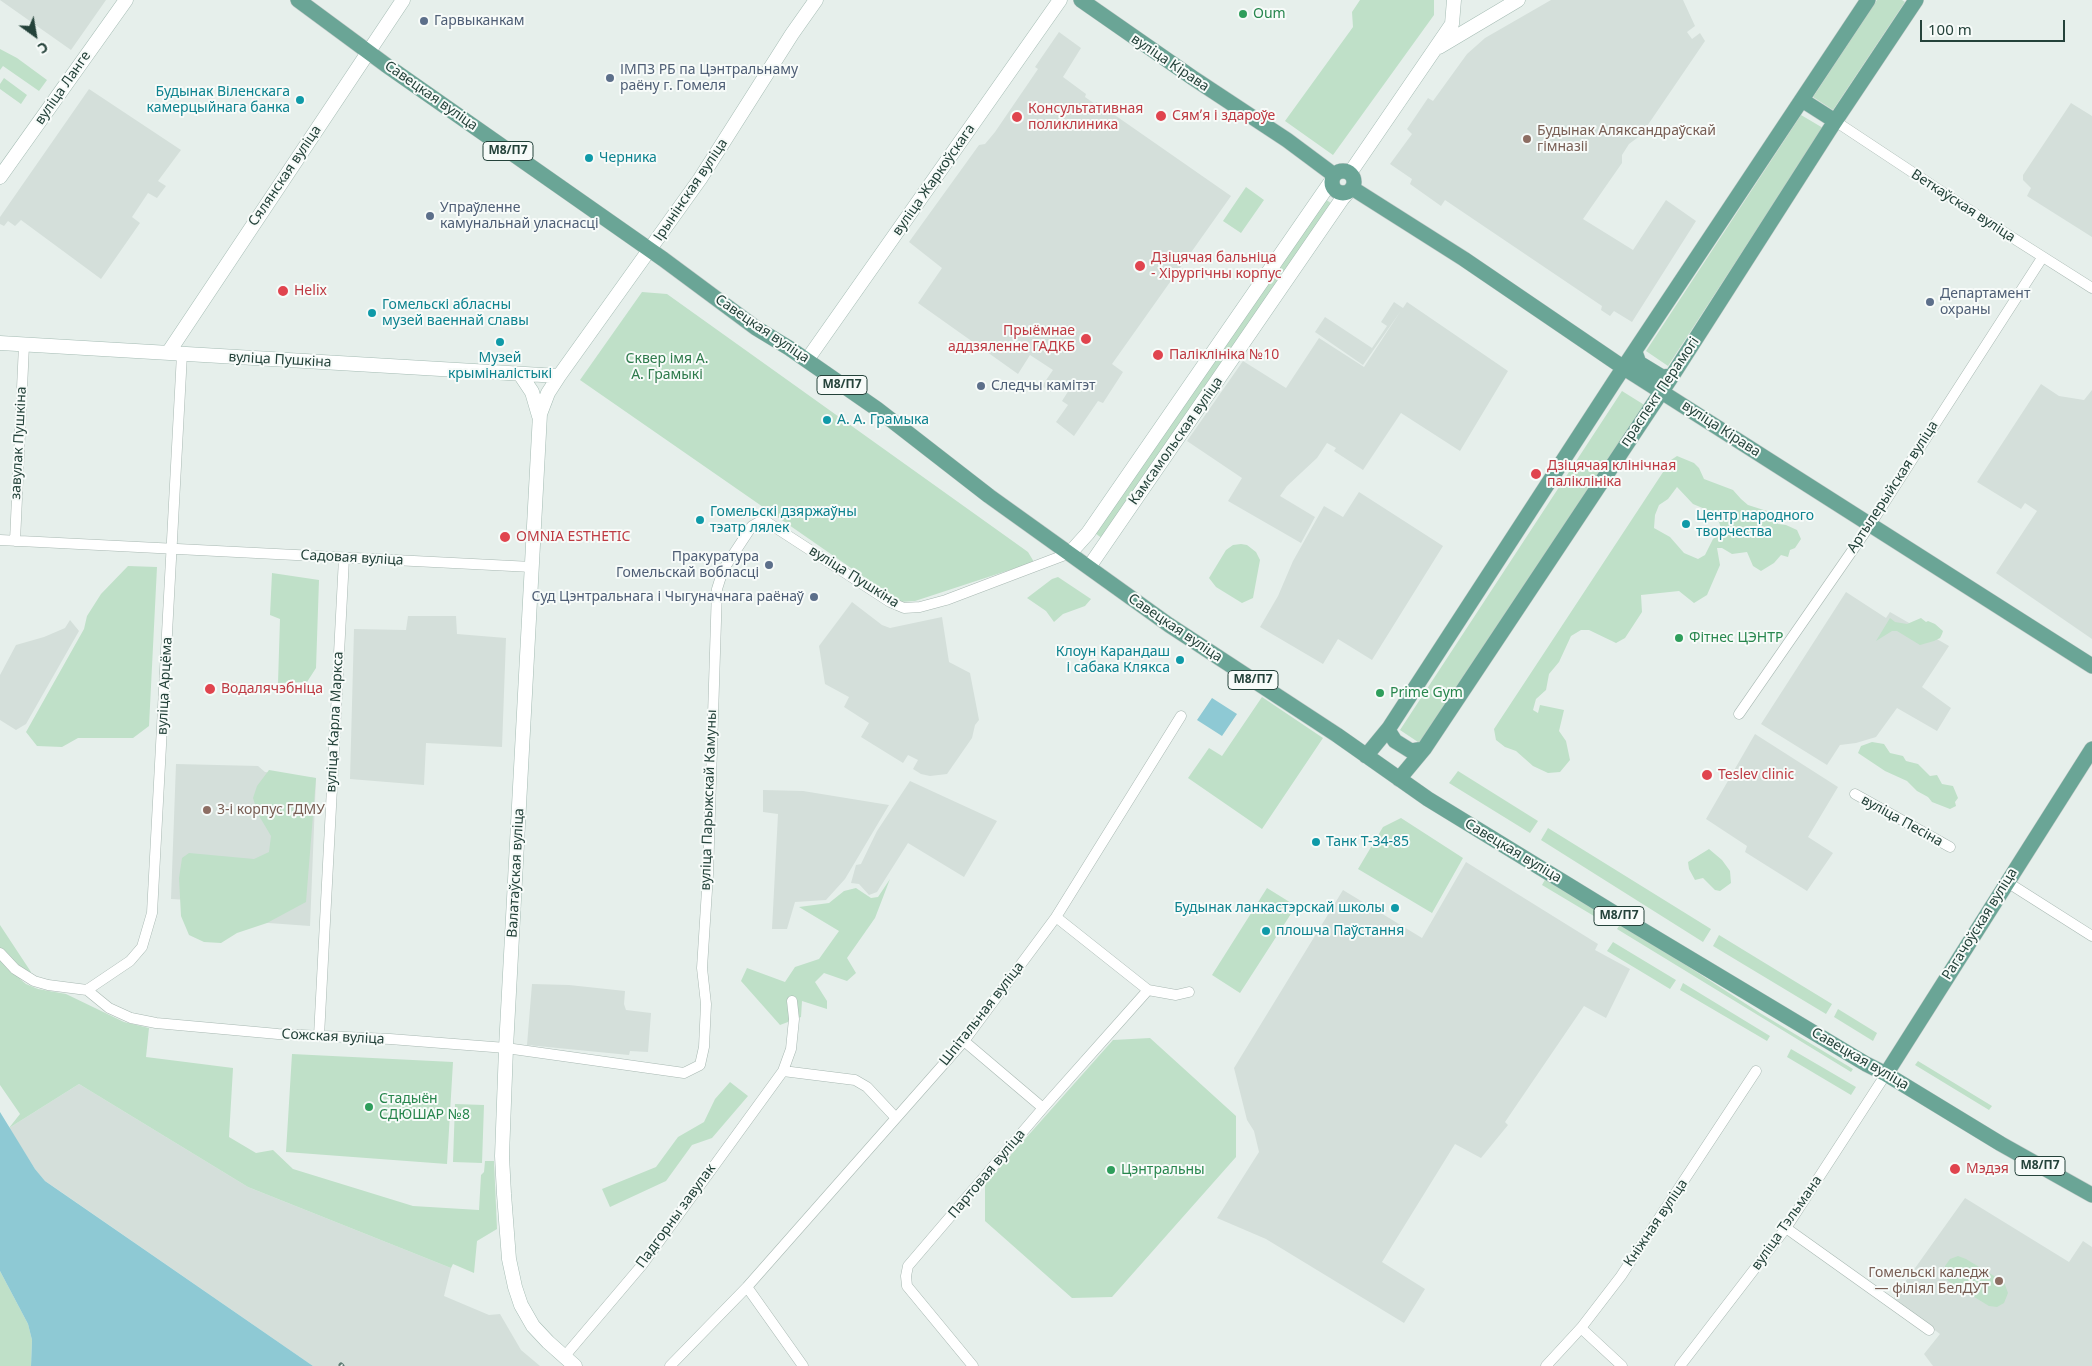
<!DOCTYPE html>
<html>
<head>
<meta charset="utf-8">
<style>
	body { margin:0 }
	#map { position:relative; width:2092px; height:1366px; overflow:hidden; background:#e6efeb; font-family:"Noto Sans",sans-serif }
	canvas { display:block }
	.north { position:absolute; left:10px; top:10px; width:50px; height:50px; -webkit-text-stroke:4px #f7fbf9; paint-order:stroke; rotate:148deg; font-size:14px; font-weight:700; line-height:20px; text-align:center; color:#24423a }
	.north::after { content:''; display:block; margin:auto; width:18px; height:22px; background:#24423a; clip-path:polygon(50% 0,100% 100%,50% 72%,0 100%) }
	.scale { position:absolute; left:1920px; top:20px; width:145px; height:22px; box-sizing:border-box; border:2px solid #24423a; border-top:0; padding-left:6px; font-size:15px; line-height:18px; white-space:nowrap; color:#24423a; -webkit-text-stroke:4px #f7fbf9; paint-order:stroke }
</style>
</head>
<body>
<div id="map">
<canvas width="2092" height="1366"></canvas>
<div class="north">С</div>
<div class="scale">100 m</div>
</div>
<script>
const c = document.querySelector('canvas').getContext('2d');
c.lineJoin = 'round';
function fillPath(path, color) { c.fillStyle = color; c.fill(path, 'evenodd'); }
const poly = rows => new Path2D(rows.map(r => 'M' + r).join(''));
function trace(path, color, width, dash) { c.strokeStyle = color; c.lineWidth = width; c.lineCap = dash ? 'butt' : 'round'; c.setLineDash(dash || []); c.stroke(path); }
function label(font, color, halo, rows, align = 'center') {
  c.font = font + ' "Noto Sans",sans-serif'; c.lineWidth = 4; c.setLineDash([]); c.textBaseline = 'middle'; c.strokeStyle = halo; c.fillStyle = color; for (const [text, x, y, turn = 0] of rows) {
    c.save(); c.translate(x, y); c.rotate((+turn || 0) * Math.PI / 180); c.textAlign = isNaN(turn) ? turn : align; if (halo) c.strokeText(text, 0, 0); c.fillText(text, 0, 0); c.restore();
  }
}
fillPath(poly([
	[0,0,106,0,71,50],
	[1551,0,1683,0,1695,26,1687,32,1692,39,1700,33,1705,41,1641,135,1629,144,1622,155,1622,163,1583,219,1633,250,1666,200,1696,221,1632,322,1614,311,1610,316,1601,310,1602,306,1445,200,1441,206,1410,184,1412,179,1390,164,1412,134,1407,129,1428,98,1433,101,1467,54,1485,38],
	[1059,32,1081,48,1063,77,1086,94,1085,97,1095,104,1096,102,1231,196,1112,364,1123,372,1103,403,1098,401,1074,436,1056,422,1068,405,1062,401,1069,390,1058,384,1051,392,1042,386,1053,370,1030,355,1018,374,918,303,942,268,909,242,979,145,985,144,995,132,1038,69,1035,67],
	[89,89,181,150,158,181,166,186,157,198,148,193,132,217,140,223,101,279,21,220,15,226,8,221,4,226,0,224,0,217],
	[2071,103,2092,116,2092,237,2027,196,2031,188,2023,180,2023,175],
	[1394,302,1403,308,1407,302,1508,371,1460,451,1401,413,1363,470,1334,451,1336,448,1327,443,1317,458,1287,486,1280,496,1315,517,1301,543,1228,501,1242,478,1187,441,1243,361,1286,388,1319,338,1364,367,1400,312,1363,365,1315,332,1325,317,1372,348,1387,326,1381,322],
	[2041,384,2059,396,2084,400,2092,390,2092,639,1996,573,2037,511,2025,503,2021,509,1977,482],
	[1359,492,1443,546,1372,660,1338,639,1323,664,1260,627,1278,596,1293,561,1324,506,1343,517],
	[1846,592,1886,618,1890,612,1949,646,1922,687,1951,708,1937,731,1897,708,1876,737,1856,743,1840,745,1827,765,1761,724],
	[852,602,882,625,890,628,942,617,949,662,970,673,979,720,975,725,972,738,947,774,930,776,921,774,913,769,918,760,908,755,903,763,861,737,869,723,844,707,849,697,825,684,819,646],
	[408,616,456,616,457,634,506,638,502,747,426,743,424,785,350,779,354,629,406,630],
	[70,620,79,631,26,724,16,730,0,720,0,675,16,645,44,637,65,628],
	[1755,734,1838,787,1808,837,1833,853,1807,891,1745,852,1747,846,1706,819],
	[176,764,258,766,265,772,316,778,310,926,241,921,241,903,171,899],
	[910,781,997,821,964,877,908,843,877,892,869,895,859,884,851,883,856,865,861,864,877,831],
	[763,790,803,791,889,805,845,879,826,900,795,902,787,929,772,929,778,814,763,812],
	[1466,862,1598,944,1595,950,1630,969,1606,1018,1584,1006,1505,1122,1508,1125,1481,1158,1455,1144,1382,1262,1425,1289,1404,1323,1266,1239,1217,1218,1259,1152,1254,1131,1247,1120,1234,1068,1343,890,1422,938],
	[532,984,569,985,625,991,624,1004,626,1010,651,1013,648,1052,630,1051,629,1055,527,1045],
	[79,1084,248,1187,451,1268,444,1296,489,1315,500,1314,521,1350,540,1366,313,1366,54,1187,45,1181,35,1169,9,1128],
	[1965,1198,2069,1262,2083,1241,2092,1247,2092,1366,1933,1366,1924,1354,1940,1334,1893,1299]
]), '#d4dfda');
fillPath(poly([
	[1360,0,1434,0,1434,15,1333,155,1285,121,1353,27,1352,12],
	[1877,0,1902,0,1905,2,1833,110,1813,97],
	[0,49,17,58,47,80,39,91,3,66,0,70],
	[4,78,27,95,21,104,0,89,0,84],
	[1801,115,1823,128,1668,366,1646,351],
	[1246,187,1264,200,1241,233,1223,221],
	[1324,198,1332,204,1103,539,1095,533],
	[642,292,667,294,1028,552,1034,562,915,601,900,602,580,380],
	[1622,391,1646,406,1421,744,1400,730],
	[1677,456,1694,463,1699,468,1704,479,1733,490,1741,499,1748,505,1770,512,1778,524,1786,525,1797,530,1801,539,1795,548,1790,550,1788,557,1781,555,1774,563,1761,571,1753,566,1747,552,1732,554,1722,548,1717,548,1720,565,1707,595,1694,603,1679,591,1641,595,1642,612,1625,638,1616,643,1589,630,1581,630,1571,636,1559,662,1549,674,1546,690,1536,699,1533,710,1538,713,1540,705,1564,710,1559,731,1566,741,1570,760,1560,772,1548,773,1533,766,1516,751,1505,747,1496,740,1494,729,1671,460],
	[1677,487,1693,504,1712,512,1719,522,1722,531,1713,539,1705,555,1698,559,1684,553,1670,537,1654,528,1655,515,1659,505,1668,499],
	[1241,544,1247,545,1256,552,1260,560,1253,598,1242,603,1216,587,1209,578,1226,550,1233,545],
	[128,566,157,567,149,726,133,738,78,738,62,747,37,746,26,732,84,629,87,616,101,594],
	[272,573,319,580,316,668,307,682,278,683,280,619,270,615],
	[1058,577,1091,599,1085,606,1063,614,1054,622,1046,611,1027,598,1052,579],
	[1890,618,1895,622,1907,624,1921,618,1926,622,1928,621,1935,624,1943,631,1942,634,1940,638,1934,641,1920,645,1897,631,1892,631,1876,641],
	[1262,697,1323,738,1262,829,1188,778,1209,748,1222,756],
	[1872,742,1884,744,1890,753,1903,756,1906,761,1918,764,1930,776,1937,775,1942,784,1953,786,1958,798,1955,802,1956,806,1950,809,1932,802,1928,797,1917,791,1907,781,1885,771,1858,753,1861,746],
	[269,770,316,778,306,902,267,923,237,933,221,943,204,942,189,935,181,916,179,878,182,858,189,853,254,859,269,852,271,836,258,814,253,798,257,786],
	[1458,771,1538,821,1530,833,1449,783],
	[1401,818,1463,858,1432,913,1358,869,1383,827],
	[1548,828,1711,929,1703,942,1541,840],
	[1709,849,1722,860,1730,871,1731,883,1720,891,1715,890,1703,878,1695,880,1689,869,1688,862],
	[1546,878,1613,919,1609,925,1542,885],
	[890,879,875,918,847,958,856,973,847,981,824,973,815,982,827,1001,827,1009,802,1001,801,1017,780,1025,741,981,747,968,785,982,795,967,819,959,839,931,799,907,829,903,844,891,856,888,871,898,878,897],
	[1267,888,1296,906,1240,993,1212,975],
	[1621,923,1760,1013,1853,1069,1851,1072,1617,929],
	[0,925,31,972,20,979,26,984,38,989,66,994,124,1022,149,1028,146,1057,233,1068,229,1137,256,1153,273,1150,293,1169,413,1206,479,1210,481,1175,484,1172,485,1161,494,1161,497,1229,477,1241,474,1273,453,1264,451,1268,248,1187,79,1084,9,1128,20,1114,0,1085],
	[1719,935,1832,1004,1826,1014,1713,946],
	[1613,942,1676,980,1670,989,1607,951],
	[1683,983,1770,1036,1767,1041,1680,990],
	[1838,1009,1877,1033,1873,1041,1834,1017],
	[1150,1038,1236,1116,1236,1157,1112,1297,1072,1298,985,1221,985,1184,1113,1040],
	[1791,1049,1856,1087,1851,1095,1787,1057],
	[292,1054,453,1062,447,1164,286,1152],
	[1918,1061,1992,1106,1989,1110,1915,1065],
	[730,1082,748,1096,712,1138,692,1145,666,1181,610,1207,602,1189,656,1167,678,1137,704,1122,715,1099],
	[455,1104,484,1105,482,1163,453,1162],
	[1958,1256,1966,1259,2004,1282,2008,1293,2004,1303,1997,1307,1989,1306,1948,1281,1944,1274,1945,1266,1950,1259],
	[0,1271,28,1324,32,1340,31,1366,0,1366]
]), '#bfe0c8');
fillPath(poly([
	[1212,698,1237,714,1222,736,1197,720],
	[0,1112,35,1169,45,1181,313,1366,31,1366,32,1340,28,1324,0,1271]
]), '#8ec9d4');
const street = poly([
	[1835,121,1980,217,2092,288],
	[0,540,532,567],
	[15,541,24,345],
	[1739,714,1870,525,2042,258],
	[1855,794,1950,847],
	[2007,882,2092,936],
	[1056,917,1148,990],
	[0,953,15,969,34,981,48,985,87,990,109,1008,131,1018,156,1023,278,1034,390,1039,506,1048,684,1073,700,1065,704,1047,706,1004,702,968,708,874,717,589,723,570,752,526,759,522,767,522,890,602,904,608,920,607,946,600,1070,553],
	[87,990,130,961,142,947,152,913,182,354],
	[1148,990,1176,995,1189,992],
	[319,1036,344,558],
	[964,1041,1043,1108],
	[783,1071,855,1080,867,1087,895,1117],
	[1786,1228,1929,1330],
	[747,1287,803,1366],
	[1581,1328,1622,1366],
	[564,1357,642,1265,783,1071,791,1049,794,1019,792,1001],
	[670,1366,747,1287,964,1041,1056,917,1181,716],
	[973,1366,907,1286,906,1276,908,1266,1043,1108,1148,990],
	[1546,1366,1581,1328,1621,1276,1756,1071],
	[1680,1366,1786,1228,1886,1074]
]);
const secondary = poly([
	[1439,47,1518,0],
	[1350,173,1452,24,1454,0],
	[0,177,126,0],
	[0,343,559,376],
	[168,353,403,0],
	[807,360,1060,0],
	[520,374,532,392,539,416],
	[1070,553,1088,533,1332,180],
	[1089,567,1342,199,1349,191],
	[575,1366,548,1342,533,1326,521,1305,515,1287,509,1259,504,1194,502,1156,506,1048,540,414,548,393,559,376,700,179,792,34,816,0]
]);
const primary = poly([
	[298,0,386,65,663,259,756,328,789,348,877,409,989,496,1169,625,1337,735,1428,799,1619,916,1866,1064,1886,1074,2001,1144,2092,1195],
	[1081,0,1193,78,1287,140,1334,175],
	[1802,100,1835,121],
	'1332 182a11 11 0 1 1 22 0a11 11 0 1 1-22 0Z',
	[1352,188,1464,259,1624,368,2092,666],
	[1635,352,1639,363,1662,377,1672,376],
	[1388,730,1395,741,1411,751,1424,749],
	[1366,756,1389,728,1614,382,1868,0],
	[1399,779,1424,749,1672,376,1830,129,1916,0],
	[1886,1074,2092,749]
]);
trace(street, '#a8b8b2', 11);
trace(secondary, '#a4bbb3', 15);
trace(primary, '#c2cac8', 16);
trace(street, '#fff', 10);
trace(secondary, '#fff', 14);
trace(primary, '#6aa596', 15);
const rail = poly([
	[341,1365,342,1366]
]);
trace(rail, '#5f7d75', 5);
trace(rail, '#f7fbf9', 3, [9]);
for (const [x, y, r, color] of [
	[1243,14,5,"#2e9e5b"],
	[424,21,5,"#5c6f8a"],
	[610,78,5,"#5c6f8a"],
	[300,100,5,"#0f9aa8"],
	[1161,116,6,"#e0444e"],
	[1017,117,6,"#e0444e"],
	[1527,139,5,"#8d6e63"],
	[589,158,5,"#0f9aa8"],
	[430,216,5,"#5c6f8a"],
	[1140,266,6,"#e0444e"],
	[283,291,6,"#e0444e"],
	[1930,302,5,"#5c6f8a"],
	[372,313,5,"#0f9aa8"],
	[1086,339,6,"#e0444e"],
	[500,342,5,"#0f9aa8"],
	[1158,355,6,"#e0444e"],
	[981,386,5,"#5c6f8a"],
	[827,420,5,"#0f9aa8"],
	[1536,474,6,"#e0444e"],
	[700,520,5,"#0f9aa8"],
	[1686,524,5,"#0f9aa8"],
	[505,537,6,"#e0444e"],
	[769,565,5,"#5c6f8a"],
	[814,597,5,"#5c6f8a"],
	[1679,638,5,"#2e9e5b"],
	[1180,660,5,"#0f9aa8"],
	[210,689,6,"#e0444e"],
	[1380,693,5,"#2e9e5b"],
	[1707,775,6,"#e0444e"],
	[207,810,5,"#8d6e63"],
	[1316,842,5,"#0f9aa8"],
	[1395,908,5,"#0f9aa8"],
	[1266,931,5,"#0f9aa8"],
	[369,1107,5,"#2e9e5b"],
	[1955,1169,6,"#e0444e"],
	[1111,1170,5,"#2e9e5b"],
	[1999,1281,5,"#8d6e63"]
]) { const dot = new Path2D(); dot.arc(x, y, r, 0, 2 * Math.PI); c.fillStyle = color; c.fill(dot); trace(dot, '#f7fbf9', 2); }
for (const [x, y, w] of [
	[508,151,50],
	[842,385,50],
	[1253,680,50],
	[1619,916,50],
	[2040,1166,50]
]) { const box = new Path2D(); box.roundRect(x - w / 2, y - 9.5, w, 19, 4); c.fillStyle = '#f7fbf9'; c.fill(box); trace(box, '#24423a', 1); }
label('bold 12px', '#24423a', null, [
	["М8/П7",508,151],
	["М8/П7",842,385],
	["М8/П7",1253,680],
	["М8/П7",1619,916],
	["М8/П7",2040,1166]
]);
label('14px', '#27864d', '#f7fbf9', [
	["Oum",1253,14],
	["Фітнес ЦЭНТР",1689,638],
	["Prime Gym",1390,693],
	["Стадыён",379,1099],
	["СДЮШАР №8",379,1115],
	["Цэнтральны",1121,1170]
], 'left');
label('14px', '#4e5e75', '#f7fbf9', [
	["Гарвыканкам",434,21],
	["ІМПЗ РБ па Цэнтральнаму",620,70],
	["раёну г. Гомеля",620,86],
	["Упраўленне",440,208],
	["камунальнай уласнасці",440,224],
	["Департамент",1940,294],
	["охраны",1940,310],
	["Следчы камітэт",991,386],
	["Пракуратура",759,557,"right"],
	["Гомельскай вобласці",759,573,"right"],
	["Суд Цэнтральнага і Чыгуначнага раёнаў",804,597,"right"]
], 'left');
label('14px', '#24423a', '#f7fbf9', [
	["вуліца Кірава",1170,63,34],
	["вуліца Ланге",63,88,-55],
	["Савецкая вуліца",431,96,35],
	["Сялянская вуліца",285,176,-56],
	["вуліца Жаркоўскага",934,180,-55],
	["Ірынінская вуліца",691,190,-56],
	["Веткаўская вуліца",1963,206,33],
	["Савецкая вуліца",762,329,34],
	["вуліца Пушкіна",280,360,3],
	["праспект Перамогі",1660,392,-56],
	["вуліца Кірава",1721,429,33],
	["Камсамольская вуліца",1176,441,-55],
	["завулак Пушкіна",19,443,-87],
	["Артылерыйская вуліца",1893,487,-57],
	["Садовая вуліца",352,558,3],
	["вуліца Пушкіна",854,577,32],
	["Савецкая вуліца",1175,628,34],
	["вуліца Арцёма",165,686,-87],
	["вуліца Карла Маркса",335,722,-87],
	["вуліца Парыжскай Камуны",709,800,-88],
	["вуліца Песіна",1902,821,29],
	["Савецкая вуліца",1513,851,31],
	["Валатаўская вуліца",516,873,-87],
	["Рагачоўская вуліца",1980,924,-58],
	["Шпітальная вуліца",982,1014,-52],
	["Сожская вуліца",333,1037,3],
	["Савецкая вуліца",1860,1059,30],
	["Партовая вуліца",987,1174,-50],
	["Падгорны завулак",676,1216,-54],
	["Кніжная вуліца",1656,1223,-56],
	["вуліца Тэльмана",1787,1223,-55]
]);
label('14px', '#0d838f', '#f7fbf9', [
	["Будынак Віленскага",290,92,"right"],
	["камерцыйнага банка",290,108,"right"],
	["Черника",599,158],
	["Гомельскі абласны",382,305],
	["музей ваеннай славы",382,321],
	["Музей",500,358,"center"],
	["крыміналістыкі",500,374,"center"],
	["А. А. Грамыка",837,420],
	["Гомельскі дзяржаўны",710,512],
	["тэатр лялек",710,528],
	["Центр народного",1696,516],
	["творчества",1696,532],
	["Клоун Карандаш",1170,652,"right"],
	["і сабака Клякса",1170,668,"right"],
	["Танк Т-34-85",1326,842],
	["Будынак ланкастэрскай школы",1385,908,"right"],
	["плошча Паўстання",1276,931]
], 'left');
label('14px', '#be3a42', '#f7fbf9', [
	["Консультативная",1028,109],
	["поликлиника",1028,125],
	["Сямʼя і здароўе",1172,116],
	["Дзіцячая бальніца",1151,258],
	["- Хірургічны корпус",1151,274],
	["Helix",294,291],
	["Прыёмнае",1075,331,"right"],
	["аддзяленне ГАДКБ",1075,347,"right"],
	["Паліклініка №10",1169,355],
	["Дзіцячая клінічная",1547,466],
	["паліклініка",1547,482],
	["OMNIA ESTHETIC",516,537],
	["Водалячэбніца",221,689],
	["Teslev clinic",1718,775],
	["Мэдэя",1966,1169]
], 'left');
label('14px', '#785e54', '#f7fbf9', [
	["Будынак Аляксандраўскай",1537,131],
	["гімназіі",1537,147],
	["3-і корпус ГДМУ",217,810],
	["Гомельскі каледж",1989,1273,"right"],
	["— філіял БелДУТ",1989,1289,"right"]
], 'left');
label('14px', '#2d7a4b', '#f7fbf9', [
	["Сквер імя А.",667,359],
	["А. Грамыкі",667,375]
]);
</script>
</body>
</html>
